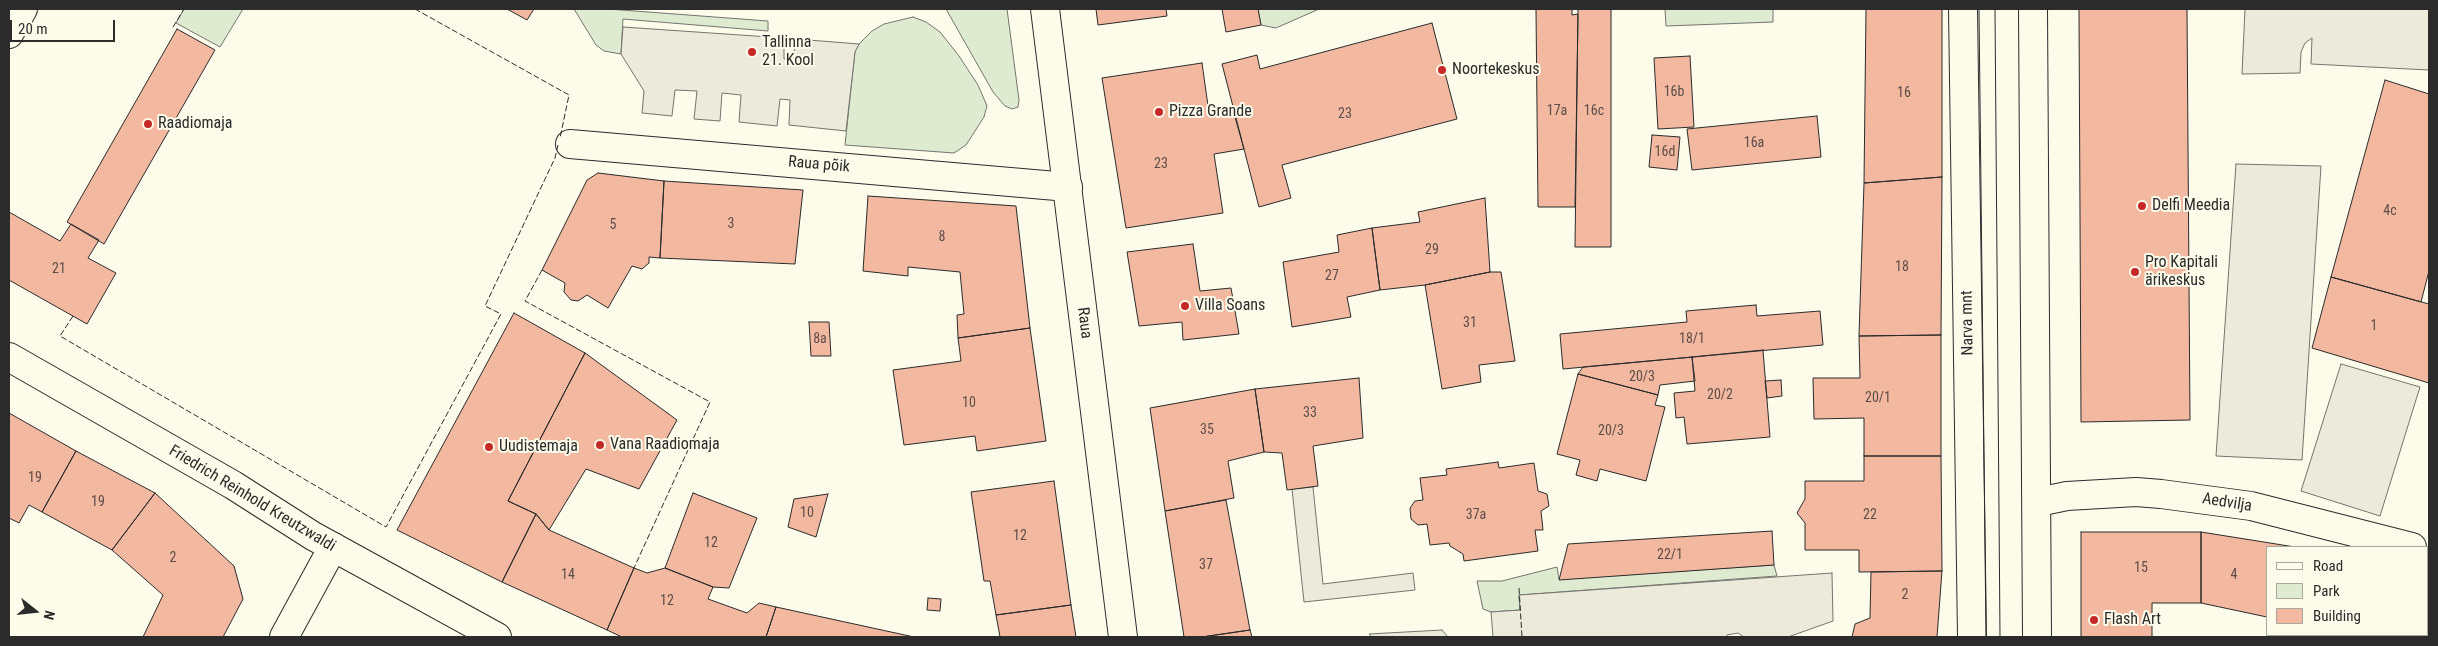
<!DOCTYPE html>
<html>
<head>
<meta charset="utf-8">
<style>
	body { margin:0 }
	#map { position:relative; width:2438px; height:646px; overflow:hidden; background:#fdfbea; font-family:"Roboto Condensed",sans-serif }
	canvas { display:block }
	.frame { position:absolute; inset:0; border:10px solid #2b2b2b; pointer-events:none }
	.legend { position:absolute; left:2266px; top:546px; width:162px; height:90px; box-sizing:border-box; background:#fdfbea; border:1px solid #a9a89e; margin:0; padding:6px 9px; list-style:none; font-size:15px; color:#2b2b2b }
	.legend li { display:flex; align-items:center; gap:10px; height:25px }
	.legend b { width:25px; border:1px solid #a9a89e }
	.north { position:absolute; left:10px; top:586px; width:50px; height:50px; -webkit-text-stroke:4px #fdfbea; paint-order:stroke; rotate:106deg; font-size:14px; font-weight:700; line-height:20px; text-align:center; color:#2b2b2b }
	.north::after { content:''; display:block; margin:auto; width:18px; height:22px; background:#2b2b2b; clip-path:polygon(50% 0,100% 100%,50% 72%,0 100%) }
	.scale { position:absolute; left:10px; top:20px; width:105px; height:22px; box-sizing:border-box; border:2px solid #2b2b2b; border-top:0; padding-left:6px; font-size:15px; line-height:18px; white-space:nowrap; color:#2b2b2b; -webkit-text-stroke:4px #fdfbea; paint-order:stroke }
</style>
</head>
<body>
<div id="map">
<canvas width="2438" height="646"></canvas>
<div class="frame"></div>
<ul class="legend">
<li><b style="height:6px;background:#fdfbea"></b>Road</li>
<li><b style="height:14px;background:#deebd1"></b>Park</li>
<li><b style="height:14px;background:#f2b8a0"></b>Building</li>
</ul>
<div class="north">N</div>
<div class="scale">20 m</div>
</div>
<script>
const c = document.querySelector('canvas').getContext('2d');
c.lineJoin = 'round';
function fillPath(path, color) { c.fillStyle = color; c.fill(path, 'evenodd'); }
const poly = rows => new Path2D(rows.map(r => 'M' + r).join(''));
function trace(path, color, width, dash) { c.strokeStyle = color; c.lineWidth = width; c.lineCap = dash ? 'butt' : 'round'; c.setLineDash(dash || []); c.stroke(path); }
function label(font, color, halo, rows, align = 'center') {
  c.font = font + ' "Roboto Condensed",sans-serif'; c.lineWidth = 4; c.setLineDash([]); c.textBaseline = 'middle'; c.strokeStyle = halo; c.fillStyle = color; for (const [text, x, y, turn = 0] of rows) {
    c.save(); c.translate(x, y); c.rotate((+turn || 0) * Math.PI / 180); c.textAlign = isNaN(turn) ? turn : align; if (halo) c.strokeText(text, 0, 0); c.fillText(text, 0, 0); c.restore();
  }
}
const green = poly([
	[184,9,243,9,220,47,176,23,184,9],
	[574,9,608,9,768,21,768,31,623,19,621,54,604,51,596,45,574,9],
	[946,9,1007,9,1019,100,1018,107,1012,109,1005,106,993,92,946,9],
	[1258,9,1319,9,1276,28,1261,25,1258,9],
	[1665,9,1773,9,1773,22,1666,26,1665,9],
	[913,17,926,22,940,32,959,56,978,85,987,106,984,117,966,145,954,153,845,145,855,51,859,44,872,31,884,24,913,17],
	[1774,565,1777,576,1519,595,1520,610,1491,612,1483,609,1477,581,1502,581,1557,567,1559,579,1774,565]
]);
fillPath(green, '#deebd1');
trace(green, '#74746e', 1);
const parking = poly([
	[2245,9,2429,9,2429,70,2311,64,2312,38,2305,43,2301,52,2300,73,2242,74,2245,9],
	[623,27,784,38,784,59,793,59,796,39,859,44,855,52,846,131,789,125,790,100,780,99,777,126,739,122,741,95,722,93,720,121,694,119,697,91,675,90,672,116,642,113,644,91,621,54,623,27],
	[2236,164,2321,166,2302,460,2216,456,2236,164],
	[2341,364,2420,387,2380,516,2301,491,2341,364],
	[1313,487,1323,584,1413,573,1415,590,1304,602,1292,489,1313,487],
	[1832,573,1833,621,1788,637,1744,637,1738,633,1727,635,1726,637,1493,637,1491,612,1520,610,1519,595,1832,573],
	[1442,630,1448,637,1372,637,1369,634,1442,630]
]);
fillPath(parking, '#eceadb');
trace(parking, '#74746e', 1);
const building = poly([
	[507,9,534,9,527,20,507,9],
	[1096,9,1166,9,1167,16,1098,25,1096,9],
	[1222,9,1258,9,1261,25,1226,32,1222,9],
	[1536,9,1572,9,1572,15,1578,14,1575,207,1538,207,1536,9],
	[1578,9,1611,9,1611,247,1575,247,1578,9],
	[1866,9,1942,9,1942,177,1864,183,1866,9],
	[2079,9,2187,9,2190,420,2081,422,2079,9],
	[1432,23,1457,119,1282,165,1291,198,1259,207,1222,64,1257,55,1260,69,1432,23],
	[177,29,215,50,104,244,67,222,177,29],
	[1690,56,1694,127,1658,129,1654,58,1690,56],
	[1202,63,1209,113,1233,110,1244,149,1214,154,1223,213,1126,228,1102,78,1202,63],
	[2385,80,2429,94,2429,271,2421,302,2331,277,2385,80],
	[1817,116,1821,157,1692,170,1687,129,1817,116],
	[1652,135,1680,137,1677,170,1649,167,1652,135],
	[598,173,664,181,660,258,649,257,649,263,642,269,632,266,608,308,587,295,578,301,571,300,564,292,565,283,542,270,587,180,598,173],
	[1942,177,1941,335,1859,336,1864,183,1942,177],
	[664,181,803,190,795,264,660,258,664,181],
	[868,196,1016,206,1030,328,958,338,957,315,964,314,960,272,908,267,908,276,863,271,868,196],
	[1485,198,1490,272,1425,285,1380,290,1372,228,1420,222,1418,212,1485,198],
	[9,212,60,241,71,224,99,240,88,258,116,273,87,324,9,280,9,212],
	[1372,228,1380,290,1347,297,1351,317,1292,327,1283,262,1339,252,1337,235,1372,228],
	[1193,244,1200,291,1231,288,1239,334,1183,340,1182,322,1139,326,1127,252,1193,244],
	[1490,272,1501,272,1515,361,1479,365,1481,382,1442,389,1425,285,1490,272],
	[2331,277,2429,304,2429,383,2312,348,2331,277],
	[1756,305,1757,316,1820,311,1823,345,1563,369,1560,334,1687,322,1686,311,1756,305],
	[514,313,585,353,508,501,536,514,502,582,397,530,514,313],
	[809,322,829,322,831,356,811,356,809,322],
	[1030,328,1046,441,977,451,975,436,904,445,893,370,961,361,958,338,1030,328],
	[1941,335,1941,456,1864,456,1864,418,1814,419,1813,378,1860,378,1859,336,1941,335],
	[1763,350,1770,437,1687,444,1684,417,1676,418,1674,393,1695,391,1692,357,1763,350],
	[585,353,677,420,639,489,586,469,549,530,536,514,508,501,585,353],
	[1692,357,1695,381,1660,385,1658,395,1578,374,1583,367,1692,357],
	[1578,374,1658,395,1655,405,1665,407,1646,481,1600,469,1597,481,1576,475,1580,460,1557,454,1578,374],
	[1359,378,1363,438,1313,446,1318,486,1287,490,1282,453,1264,452,1255,389,1359,378],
	[1781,380,1782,396,1767,398,1765,381,1781,380],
	[1255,389,1264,452,1228,461,1234,498,1165,511,1150,408,1255,389],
	[9,413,76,451,42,512,29,505,19,523,9,518,9,413],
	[76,451,155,493,112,550,42,512,76,451],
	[1864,456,1941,456,1942,571,1859,572,1859,550,1805,550,1805,523,1797,513,1805,499,1805,481,1864,481,1864,456],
	[1498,462,1499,468,1534,463,1538,491,1547,494,1549,506,1541,511,1543,530,1535,530,1538,551,1464,561,1463,554,1450,546,1449,543,1430,545,1427,524,1418,525,1411,519,1410,508,1415,501,1423,500,1420,478,1447,475,1446,469,1498,462],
	[1054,481,1071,605,996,615,990,581,984,581,971,492,1054,481],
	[155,493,234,566,243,599,223,637,143,637,163,595,112,550,155,493],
	[693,493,757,518,729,588,713,587,665,568,693,493],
	[828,494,816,537,788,527,794,499,828,494],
	[1226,500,1250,630,1202,637,1184,637,1165,511,1226,500],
	[536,514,549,530,634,568,607,630,502,582,536,514],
	[1772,531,1774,565,1559,580,1568,544,1772,531],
	[2081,532,2201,532,2201,603,2152,603,2152,637,2081,637,2081,532],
	[2201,532,2295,547,2267,547,2267,617,2201,603,2201,532],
	[634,568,647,573,665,568,713,587,708,599,747,613,759,603,776,607,766,637,622,637,607,630,634,568],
	[1942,571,1937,637,1852,637,1855,624,1870,618,1871,572,1942,571],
	[928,598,941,599,940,611,927,610,928,598],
	[1071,605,1076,637,1000,637,996,615,1071,605],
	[776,607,914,637,766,637,776,607],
	[1250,630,1252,637,1202,637,1250,630],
	[2275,635,2332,635,2331,637,2274,637,2275,635]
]);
fillPath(building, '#f2b8a0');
trace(building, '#2b2b2b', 1);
const street = poly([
	[570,144,1068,187],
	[2038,502,2067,496,2136,492,2161,494,2251,506,2412,547],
	[284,637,333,547]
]);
const secondary = poly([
	[1045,9,1123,637],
	[1963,9,1972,637],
	[2033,9,2037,637],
	[9,34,23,9],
	[9,357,233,485,313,536,497,637]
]);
trace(street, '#2b2b2b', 30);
trace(secondary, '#2b2b2b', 30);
trace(street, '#fdfbea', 28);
trace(secondary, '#fdfbea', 28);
trace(poly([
	[1979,9,1986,637],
	[1995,9,2000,637]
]), '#2b2b2b', 1);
trace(poly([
	[415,9,569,95,560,138],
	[173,27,184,9],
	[542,270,525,301,710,402,634,568],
	[73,316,60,336,386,527,501,314,485,306,555,158,558,145],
	[1519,588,1522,637]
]), '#2b2b2b', 1, [6, 2.5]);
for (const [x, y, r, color] of [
	[752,52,5,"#c62828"],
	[1442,70,5,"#c62828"],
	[1159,112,5,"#c62828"],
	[148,124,5,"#c62828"],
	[2142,206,5,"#c62828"],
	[2135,272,5,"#c62828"],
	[1185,306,5,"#c62828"],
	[600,445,5,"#c62828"],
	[489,447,5,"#c62828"],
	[2094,620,5,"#c62828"]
]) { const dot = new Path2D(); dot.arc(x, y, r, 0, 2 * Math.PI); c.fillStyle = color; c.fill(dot); trace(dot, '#fdfbea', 2); }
label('14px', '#5d4e48', null, [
	["16b",1674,92],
	["16",1904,93],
	["17a",1557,111],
	["16c",1594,111],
	["23",1345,114],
	["16a",1754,143],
	["16d",1665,152],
	["23",1161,164],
	["4c",2390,211],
	["3",731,224],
	["5",613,225],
	["8",942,237],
	["29",1432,250],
	["18",1902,267],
	["21",59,269],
	["27",1332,276],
	["31",1470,323],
	["1",2374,326],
	["8a",820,339],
	["18/1",1692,339],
	["20/3",1642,377],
	["20/2",1720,395],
	["20/1",1878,398],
	["10",969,403],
	["33",1310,413],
	["35",1207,430],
	["20/3",1611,431],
	["19",35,478],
	["19",98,502],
	["10",807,513],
	["37a",1476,515],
	["22",1870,515],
	["12",1020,536],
	["12",711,543],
	["22/1",1670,555],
	["2",173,558],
	["37",1206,565],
	["15",2141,568],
	["14",568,575],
	["4",2234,575],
	["2",1905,595],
	["12",667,601]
]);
label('16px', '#2b2b2b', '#fdfbea', [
	["Tallinna",762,43],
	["21. Kool",762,61],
	["Noortekeskus",1452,70],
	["Pizza Grande",1169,112],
	["Raadiomaja",158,124],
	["Delfi Meedia",2152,206],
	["Pro Kapitali",2145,263],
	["ärikeskus",2145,281],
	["Villa Soans",1195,306],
	["Vana Raadiomaja",610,445],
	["Uudistemaja",499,447],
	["Flash Art",2104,620]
], 'left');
label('16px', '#2b2b2b', '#fdfbea', [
	["Raua põik",819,165,5],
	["Raua",1084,323,83],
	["Narva mnt",1968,323,-91],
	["Friedrich Reinhold Kreutzwaldi",252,499,31],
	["Aedvilja",2227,503,9]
]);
</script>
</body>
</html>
